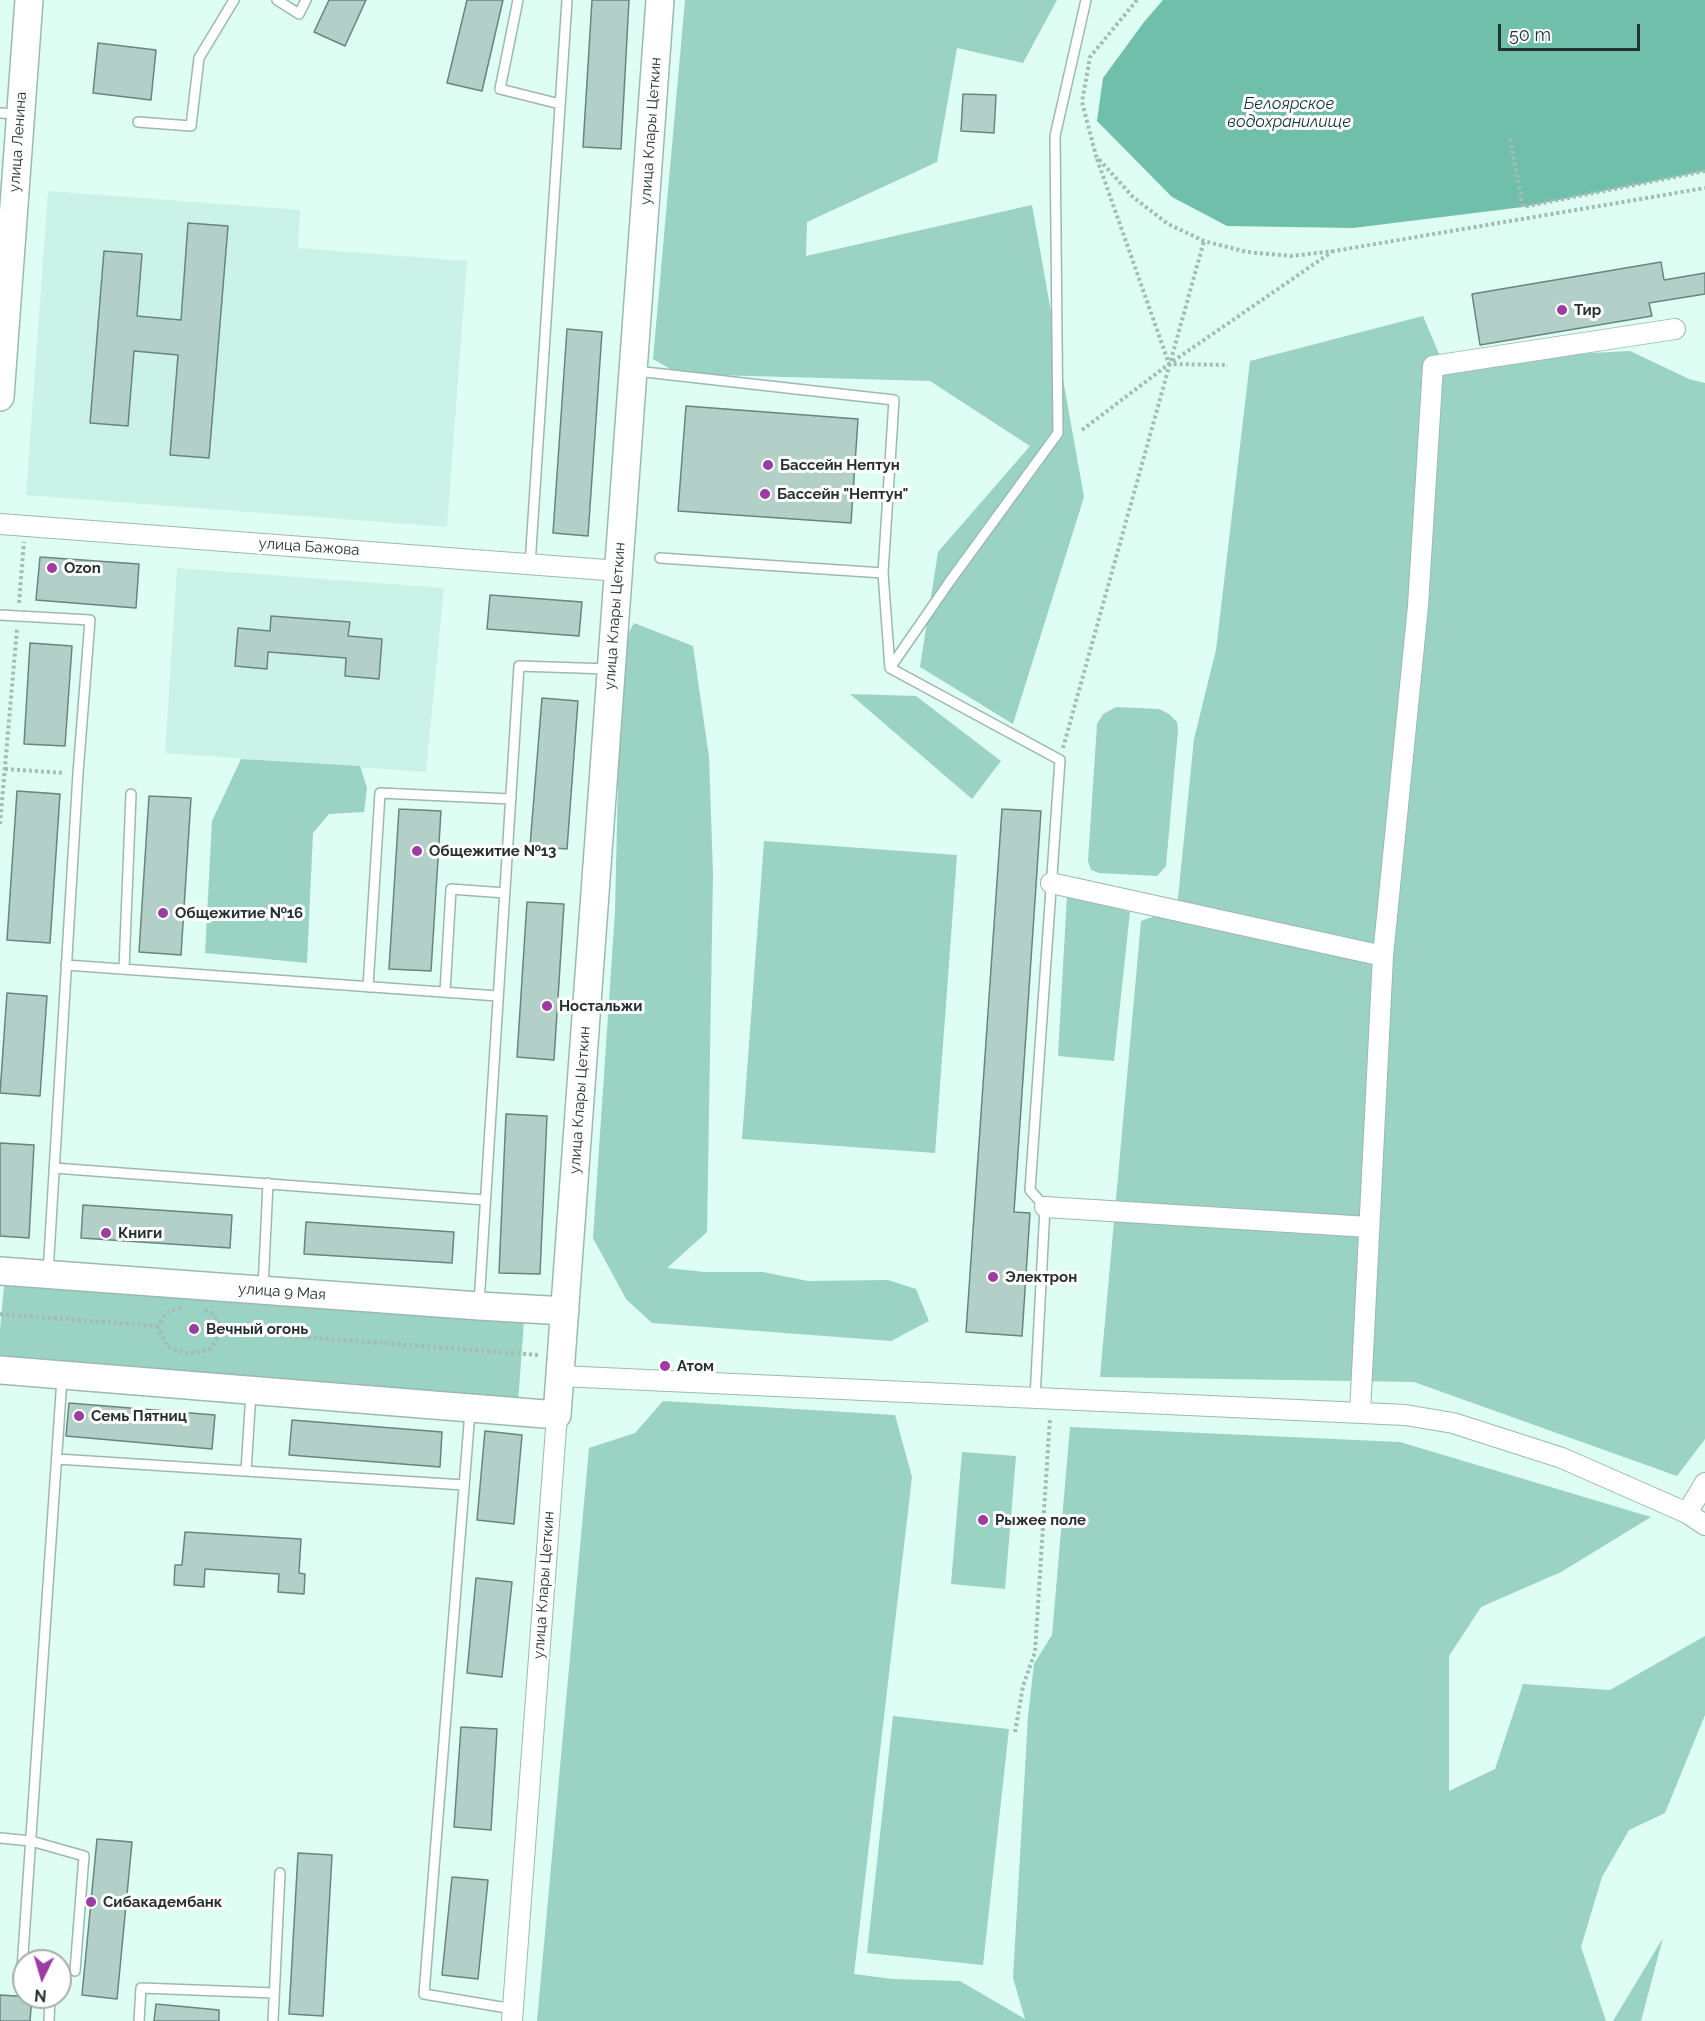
<!DOCTYPE html>
<html>
<head>
<meta charset="utf-8">
<style>
	body { margin:0 }
	#map { position:relative; width:1705px; height:2021px; overflow:hidden; background:#defdf3; font-family:Raleway,sans-serif }
	canvas { display:block }
	.north { position:absolute; left:12px; top:1949px; width:60px; height:60px; box-sizing:border-box; background:#fff; border:2px solid #a8adab; border-radius:50%; rotate:185deg; font-size:16px; font-weight:700; line-height:24px; text-align:center; color:#25312d }
	.north::after { content:''; display:block; margin:auto; width:21px; height:27px; background:#9d3ca3; clip-path:polygon(50% 0,100% 100%,50% 72%,0 100%) }
	.scale { position:absolute; left:1498px; top:24px; width:142px; height:27px; box-sizing:border-box; border:3px solid #25312d; border-top:0; padding-left:8px; font-size:18px; line-height:21px; white-space:nowrap; color:#25312d; -webkit-text-stroke:4px #fff; paint-order:stroke }
</style>
</head>
<body>
<div id="map">
<canvas width="1705" height="2021"></canvas>
<div class="north">N</div>
<div class="scale">50 m</div>
</div>
<script>
const c = document.querySelector('canvas').getContext('2d');
c.lineJoin = 'round';
function fillPath(path, color) { c.fillStyle = color; c.fill(path, 'evenodd'); }
const poly = rows => new Path2D(rows.map(r => 'M' + r).join(''));
function trace(path, color, width, dash) { c.strokeStyle = color; c.lineWidth = width; c.lineCap = dash ? 'butt' : 'round'; c.setLineDash(dash || []); c.stroke(path); }
function label(font, color, halo, rows, align = 'center') {
  c.font = font + ' Raleway,sans-serif'; c.lineWidth = 6; c.setLineDash([]); c.textBaseline = 'middle'; c.strokeStyle = halo; c.fillStyle = color; for (const [text, x, y, turn = 0] of rows) {
    c.save(); c.translate(x, y); c.rotate((+turn || 0) * Math.PI / 180); c.textAlign = isNaN(turn) ? turn : align; if (halo) c.strokeText(text, 0, 0); c.fillText(text, 0, 0); c.restore();
  }
}
fillPath(poly([
	[48,191,300,210,298,248,467,261,447,527,26,495],
	[177,568,444,588,426,772,165,753]
]), '#cbf2e7');
fillPath(poly([
	[685,0,1057,0,1023,63,957,48,937,162,807,222,806,256,1032,205,1084,497,1013,724,920,667,938,552,1030,446,930,381,679,374,653,359],
	[1423,316,1442,361,1630,351,1689,379,1705,383,1705,1439,1677,1476,1414,1382,1100,1377,1141,921,1177,908,1194,739,1216,650,1250,361],
	[634,623,693,646,709,757,713,874,707,1232,667,1268,705,1272,763,1272,808,1281,888,1280,916,1289,929,1321,891,1341,652,1323,626,1299,593,1238,615,912,621,647],
	[850,694,916,696,1001,761,972,799],
	[1116,707,1159,709,1169,714,1177,722,1178,730,1166,866,1157,876,1099,873,1091,870,1088,861,1097,724,1103,714],
	[241,759,360,766,367,788,364,812,329,814,313,833,307,963,205,953,212,821],
	[764,841,957,855,935,1153,742,1139],
	[1067,895,1130,912,1114,1061,1058,1056],
	[4,1286,524,1321,518,1403,0,1365,0,1330],
	[663,1401,895,1415,912,1477,854,1974,892,1979,960,1981,1025,2019,1013,1978,1028,1716,1034,1664,1052,1635,1070,1427,1400,1442,1651,1517,1561,1572,1481,1607,1449,1656,1449,1791,1495,1769,1523,1684,1610,1690,1705,1636,1705,1715,1665,1813,1629,1830,1602,1877,1581,1947,1606,2021,537,2021,589,1448,635,1433],
	[962,1452,1016,1456,1005,1589,951,1584],
	[893,1716,1009,1729,983,1965,867,1953],
	[1663,1938,1641,2021,1613,2021]
]), '#9ad2c3');
fillPath(poly([
	[1163,0,1705,0,1705,171,1523,207,1353,228,1227,226,1172,197,1097,121,1103,78,1144,22]
]), '#6fbfaa');
const building = poly([
	[329,0,366,0,345,46,314,32,329,0],
	[467,0,503,0,482,91,447,83,467,0],
	[592,0,629,0,621,149,583,147,592,0],
	[98,43,156,50,151,100,93,93,98,43],
	[963,94,996,95,994,133,961,131,963,94],
	[188,223,228,226,209,458,170,455,178,355,134,351,128,426,90,423,104,251,142,254,137,316,181,320,188,223],
	[1661,262,1664,280,1705,273,1705,294,1649,303,1652,316,1480,345,1472,294,1661,262],
	[567,329,602,332,588,536,553,533,567,329],
	[686,406,858,419,851,523,678,511,686,406],
	[40,557,139,564,136,608,36,600,40,557],
	[490,595,582,602,579,636,487,629,490,595],
	[271,616,350,622,348,636,382,639,379,679,345,676,346,658,268,652,267,669,235,666,238,628,270,631,271,616],
	[30,643,72,646,65,746,24,744,30,643],
	[542,698,578,701,567,849,530,846,542,698],
	[17,791,60,794,50,943,7,940,17,791],
	[149,796,191,798,181,955,139,952,149,796],
	[399,809,441,811,431,971,389,969,399,809],
	[1002,809,1041,811,1014,1212,1030,1213,1022,1336,966,1332,1002,809],
	[527,902,564,904,554,1060,517,1057,527,902],
	[7,993,47,996,40,1096,0,1093,7,993],
	[506,1114,547,1116,540,1274,499,1273,506,1114],
	[0,1143,34,1145,29,1238,0,1236,0,1143],
	[83,1205,232,1215,230,1248,81,1238,83,1205],
	[306,1222,454,1232,452,1263,304,1254,306,1222],
	[69,1403,215,1415,212,1449,66,1436,69,1403],
	[292,1420,442,1432,440,1467,289,1455,292,1420],
	[485,1431,522,1435,514,1524,477,1520,485,1431],
	[185,1532,301,1539,299,1573,305,1574,304,1594,278,1592,279,1574,205,1569,204,1587,174,1585,175,1565,182,1565,185,1532],
	[476,1578,512,1582,502,1677,467,1673,476,1578],
	[461,1727,497,1729,491,1830,454,1827,461,1727],
	[97,1839,132,1842,117,1999,82,1995,97,1839],
	[298,1853,332,1855,323,2016,289,2014,298,1853],
	[452,1877,488,1880,478,1979,442,1975,452,1877],
	[0,1995,32,1997,30,2021,0,2021,0,1995],
	[156,2004,219,2010,219,2021,154,2021,156,2004]
]);
fillPath(building, '#b2d0c7');
trace(building, '#69857d', 1.5);
const lane = poly([
	[277,0,299,14,306,0],
	[518,0,500,89,560,104],
	[0,113,18,114],
	[138,122,191,126,199,58,234,0],
	[636,371,894,400,883,573,890,668,1060,760,1030,1190,1045,1207,1035,1398],
	[660,558,883,573],
	[530,565,567,0],
	[0,615,90,620,78,773,48,1273],
	[890,668,950,581,1058,433,1055,136,1086,0],
	[66,965,498,996],
	[124,969,131,794],
	[368,987,380,793,511,799],
	[445,992,451,889,505,893],
	[54,1168,485,1200],
	[263,1289,268,1183],
	[479,1304,519,666,609,669],
	[470,1411,424,1994,513,2009],
	[57,1459,464,1485],
	[246,1471,251,1392],
	[0,1838,31,1841,84,1856,75,1971],
	[24,1970,22,1969,62,1378],
	[49,2021,50,1997],
	[139,2021,141,1988,274,1993],
	[273,2021,280,1873]
]);
const street = poly([
	[0,524,619,571],
	[1051,883,1383,956],
	[1045,1207,1369,1227],
	[560,1376,1405,1415,1453,1423,1562,1458,1687,1513,1705,1525],
	[1360,1413,1383,956,1418,606,1433,366,1675,329],
	[1687,1513,1705,1483],
	[512,2021,557,1415]
]);
const secondary = poly([
	[0,397,29,0],
	[0,1271,479,1306,565,1311],
	[0,1370,557,1415,660,0]
]);
trace(lane, '#9cb9b0', 12);
trace(street, '#9cb9b0', 22);
trace(secondary, '#9cb9b0', 30);
trace(poly([
	[1137,0,1090,57,1082,102,1096,156,1133,197,1168,224,1204,241,1247,252,1291,256,1334,251,1705,188],
	[1510,139,1523,207,1705,171],
	[1097,159,1169,364,1228,365],
	[1082,430,1169,364,1333,251],
	[19,603,24,542],
	[1063,748,1204,241],
	[5,769,65,773],
	[0,824,17,629],
	[205,1310,214,1314,223,1331,539,1355],
	[0,1314,157,1326,169,1311,181,1308],
	[157,1326,168,1347,188,1354,209,1350,223,1331],
	[1015,1732,1023,1686,1035,1652,1050,1417]
]), '#a3bcb4', 4, [3, 3]);
trace(lane, '#fff', 9);
trace(street, '#fff', 20);
trace(secondary, '#fff', 27);
for (const [x, y, r, color] of [
	[1562,310,6,"#9d3ca3"],
	[768,465,6,"#9d3ca3"],
	[765,494,6,"#9d3ca3"],
	[52,568,6,"#9d3ca3"],
	[417,851,6,"#9d3ca3"],
	[163,913,6,"#9d3ca3"],
	[547,1006,6,"#9d3ca3"],
	[106,1233,6,"#9d3ca3"],
	[993,1277,6,"#9d3ca3"],
	[194,1329,6,"#9d3ca3"],
	[665,1366,6,"#9d3ca3"],
	[79,1416,6,"#9d3ca3"],
	[983,1520,6,"#9d3ca3"],
	[91,1902,6,"#9d3ca3"]
]) { const dot = new Path2D(); dot.arc(x, y, r, 0, 2 * Math.PI); c.fillStyle = color; c.fill(dot); trace(dot, '#fff', 2); }
label('15px', '#25312d', '#fff', [
	["улица Клары Цеткин",651,131,-86],
	["улица Ленина",18,142,-86],
	["улица Бажова",309,547,4],
	["улица Клары Цеткин",615,616,-86],
	["улица Клары Цеткин",580,1100,-86],
	["улица 9 Мая",282,1292,4],
	["улица Клары Цеткин",544,1585,-86]
]);
label('bold 15px', '#25312d', '#fff', [
	["Тир",1574,310],
	["Бассейн Нептун",780,465],
	["Бассейн \"Нептун\"",777,494],
	["Ozon",64,568],
	["Общежитие №13",429,851],
	["Общежитие №16",175,913],
	["Ностальжи",559,1006],
	["Книги",118,1233],
	["Электрон",1005,1277],
	["Вечный огонь",206,1329],
	["Атом",677,1366],
	["Семь Пятниц",91,1416],
	["Рыжее поле",995,1520],
	["Сибакадембанк",103,1902]
], 'left');
label('italic 16px', '#0b3229', '#fff', [
	["Белоярское",1289,104],
	["водохранилище",1289,122]
]);
</script>
</body>
</html>
